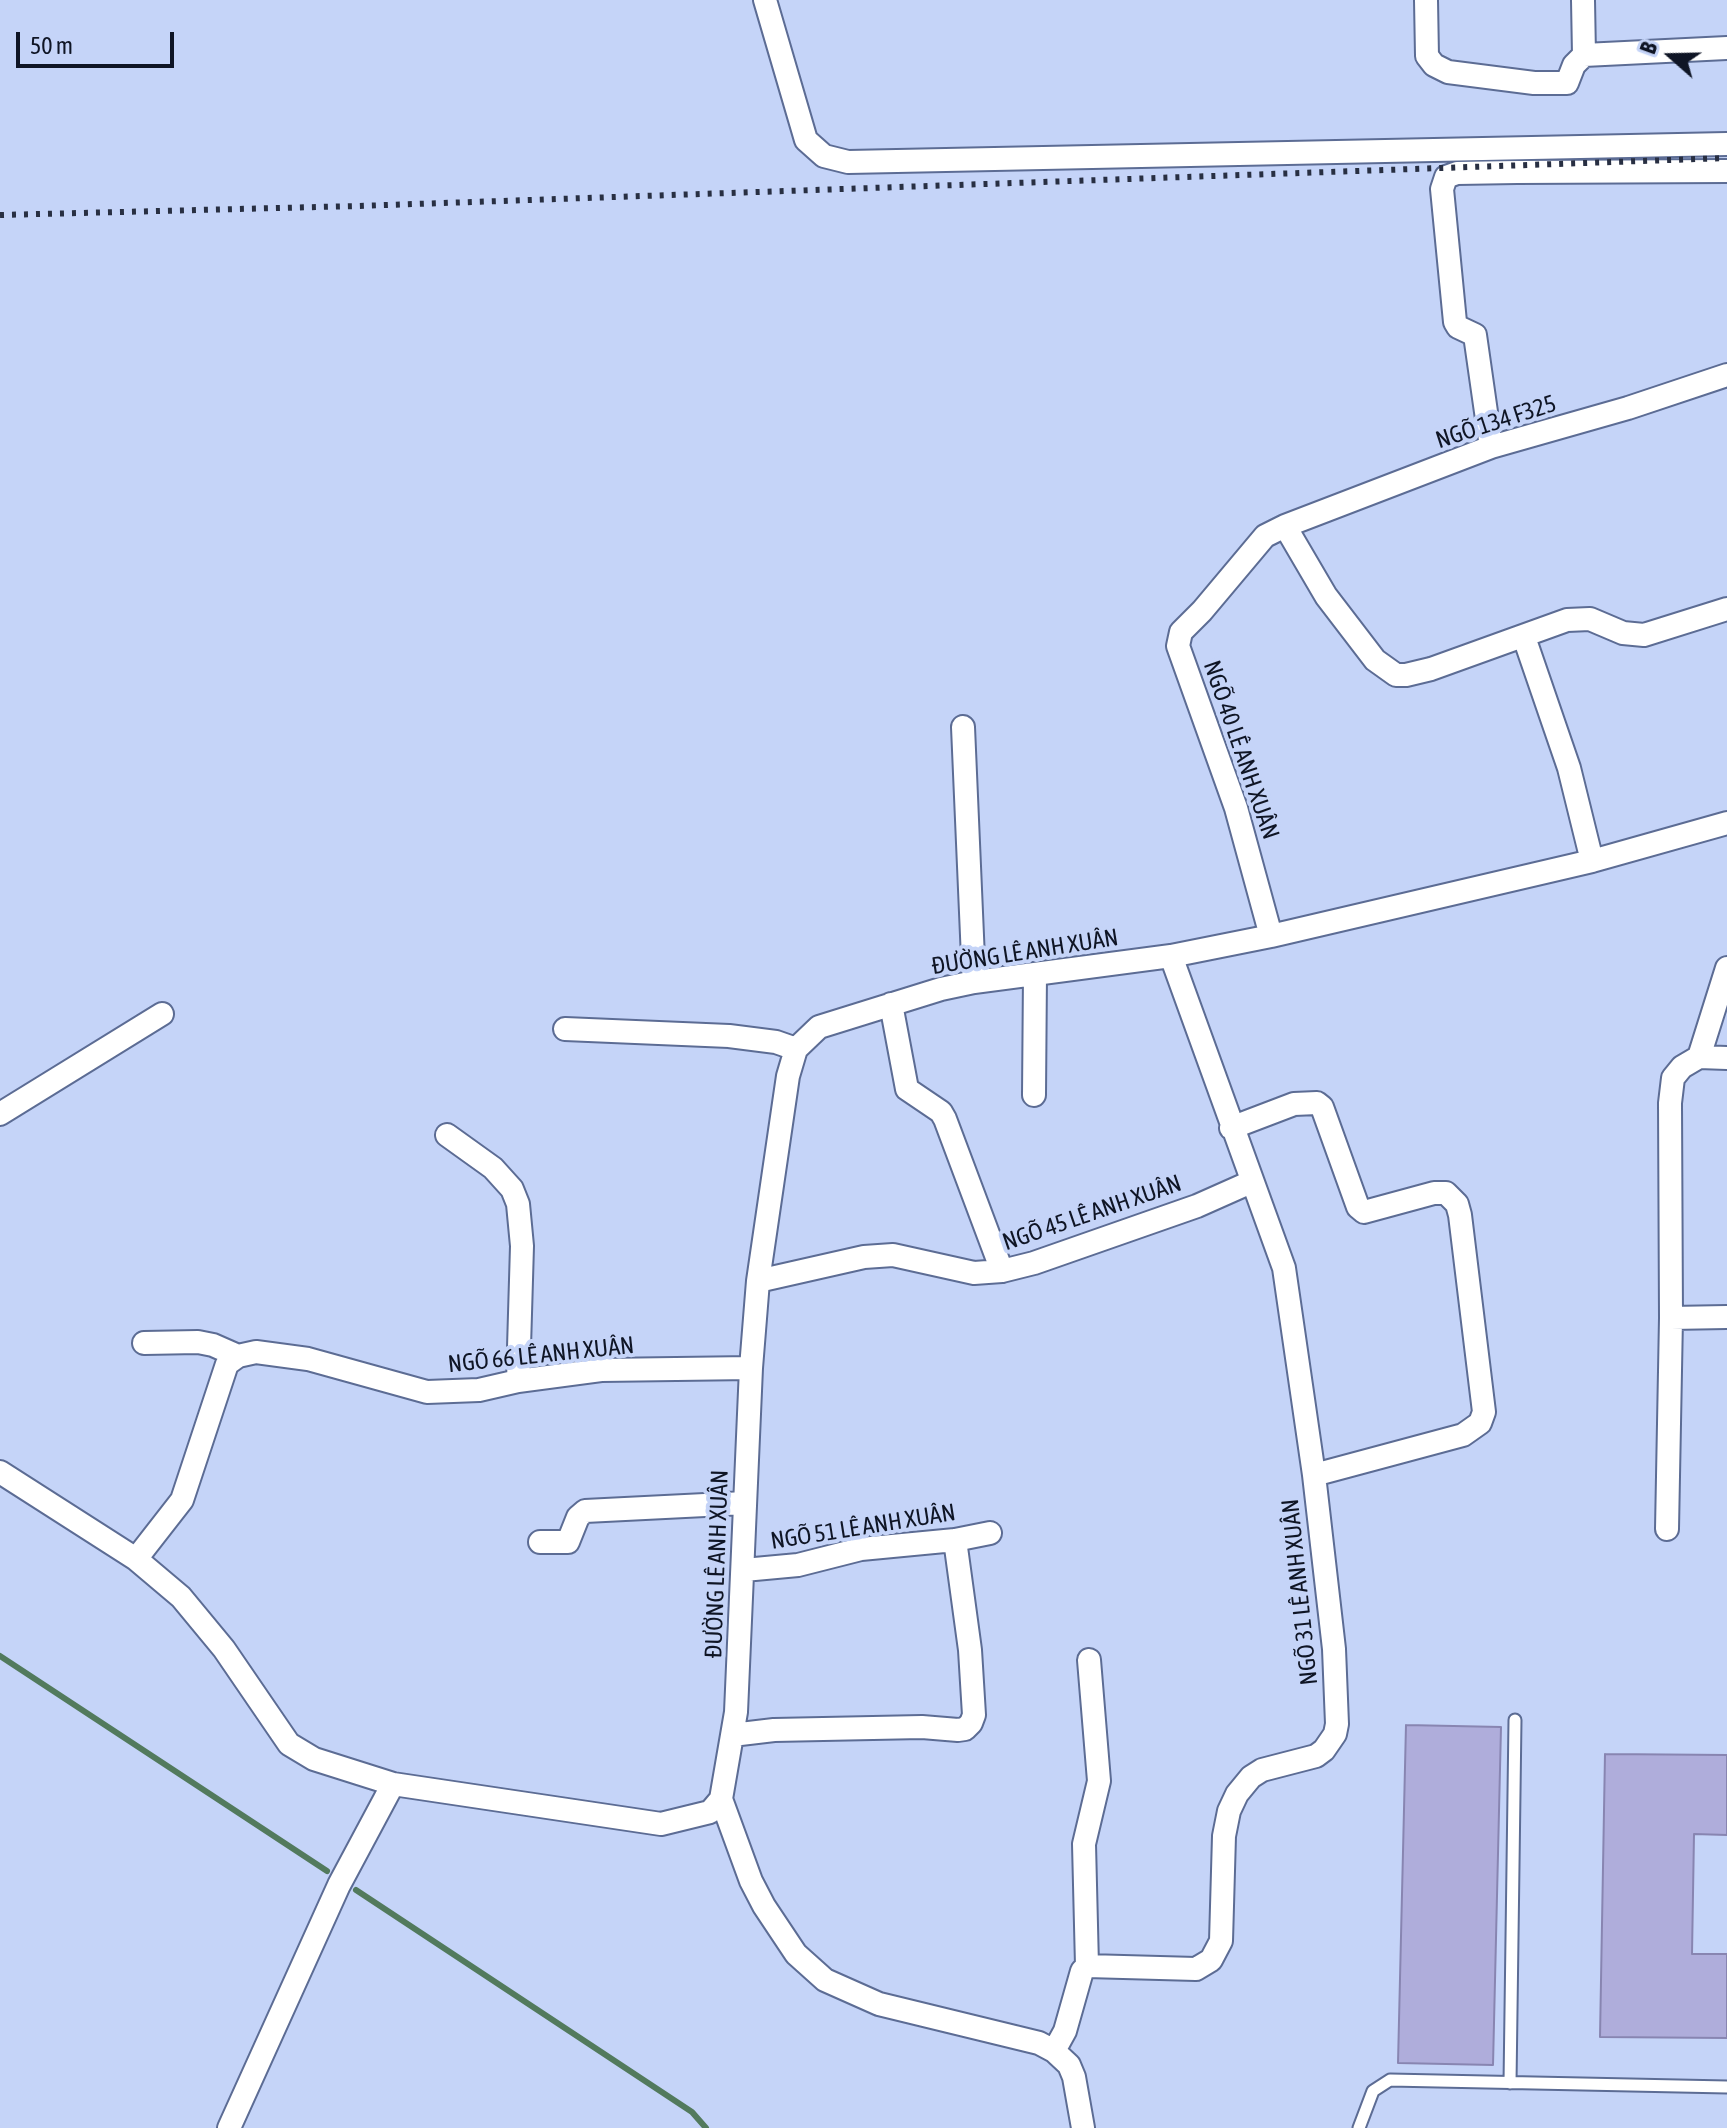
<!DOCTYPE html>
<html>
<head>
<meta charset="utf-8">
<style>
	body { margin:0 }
	#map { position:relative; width:1727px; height:2128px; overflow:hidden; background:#c5d4f8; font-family:"Asap Condensed",sans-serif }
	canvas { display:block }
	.north { position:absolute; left:1631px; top:16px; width:80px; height:80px; -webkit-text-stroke:6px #c5d4f8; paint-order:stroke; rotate:290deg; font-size:22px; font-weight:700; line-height:32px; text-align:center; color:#0f1525 }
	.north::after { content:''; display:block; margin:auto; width:28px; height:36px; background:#0f1525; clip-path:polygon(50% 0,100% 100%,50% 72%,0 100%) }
	.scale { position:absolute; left:16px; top:32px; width:158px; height:36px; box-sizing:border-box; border:4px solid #0f1525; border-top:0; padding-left:10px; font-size:24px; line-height:28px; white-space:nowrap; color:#0f1525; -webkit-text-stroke:6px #c5d4f8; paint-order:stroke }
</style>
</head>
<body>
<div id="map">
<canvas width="1727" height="2128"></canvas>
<div class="north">B</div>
<div class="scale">50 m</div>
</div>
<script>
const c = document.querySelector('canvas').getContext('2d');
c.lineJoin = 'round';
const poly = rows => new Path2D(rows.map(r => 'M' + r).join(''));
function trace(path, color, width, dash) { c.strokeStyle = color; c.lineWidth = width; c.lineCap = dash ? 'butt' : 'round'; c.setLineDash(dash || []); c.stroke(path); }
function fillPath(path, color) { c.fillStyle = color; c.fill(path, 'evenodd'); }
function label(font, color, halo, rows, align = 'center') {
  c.font = font + ' "Asap Condensed",sans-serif'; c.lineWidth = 8; c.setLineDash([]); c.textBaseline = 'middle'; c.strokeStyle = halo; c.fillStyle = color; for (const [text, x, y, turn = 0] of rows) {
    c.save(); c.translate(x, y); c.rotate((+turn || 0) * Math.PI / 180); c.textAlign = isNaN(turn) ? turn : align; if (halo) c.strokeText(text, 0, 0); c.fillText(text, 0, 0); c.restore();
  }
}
trace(poly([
	[0,1656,327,1871],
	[356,1890,692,2112,706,2128]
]), '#527a5d', 6);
const building = poly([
	[1406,1725,1501,1727,1493,2065,1398,2063,1406,1725],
	[1605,1754,1727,1755,1727,1835,1694,1834,1692,1954,1727,1954,1727,2038,1600,2037,1605,1754]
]);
fillPath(building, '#afaddb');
trace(building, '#8885b1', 2);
const lane = poly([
	[1510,2083,1515,1720],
	[1359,2128,1373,2091,1390,2080,1727,2087]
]);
const street = poly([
	[765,0,806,140,824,156,848,162,1727,144],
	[1426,0,1427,56,1434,65,1448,72,1534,83,1567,83,1574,65,1584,55,1727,48],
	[1583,0,1584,55],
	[1491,447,1475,335,1458,327,1455,322,1442,189,1446,177,1457,173,1517,172,1727,171],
	[1285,526,1326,596,1375,660,1396,675,1406,675,1431,669,1567,620,1590,619,1623,633,1644,635,1727,609],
	[1524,637,1569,768,1592,861],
	[963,727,974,982],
	[1271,936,1236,808,1178,646,1181,632,1202,611,1265,536,1285,526,1491,447,1628,408,1727,375],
	[891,1004,907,1089,941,1112,945,1119,1002,1271],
	[565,1029,729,1036,776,1042,796,1049],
	[1699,1057,1727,968],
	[1034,1095,1035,974],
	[0,1114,162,1014],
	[1231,1128,1294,1104,1317,1103,1322,1107,1358,1207,1364,1212,1434,1193,1446,1193,1457,1204,1460,1215,1484,1412,1480,1423,1463,1435,1314,1475],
	[447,1135,493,1168,512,1189,518,1204,522,1246,518,1381],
	[758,1281,864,1257,893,1255,974,1273,1002,1271,1034,1263,1197,1206,1251,1182],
	[1671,1318,1727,1317],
	[144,1343,198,1342,213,1345,238,1356],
	[0,1472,136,1559,181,1597,224,1649,289,1744,314,1759,393,1784,661,1824,710,1812,721,1799,736,1712,751,1368,758,1281,788,1076,796,1049,819,1027,941,989,974,982,1171,956,1271,936,1592,861,1727,823],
	[1667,1529,1671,1318,1670,1103,1673,1078,1682,1067,1699,1057,1727,1058],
	[540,1542,568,1542,578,1517,585,1511,745,1503],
	[136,1559,182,1500,227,1364,238,1356,256,1352,308,1359,427,1392,479,1390,518,1381,601,1370,751,1368],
	[744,1570,798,1565,861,1549,955,1540,990,1533],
	[732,1735,774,1730,922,1727,958,1730,965,1729,971,1723,974,1715,970,1650,955,1540],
	[721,1799,751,1881,764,1906,796,1954,825,1980,879,2004,1039,2043,1054,2051,1069,2065,1074,2077,1083,2128],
	[1087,1966,1084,1844,1099,1781,1089,1660],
	[1054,2051,1065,2031,1082,1971,1087,1966,1196,1969,1211,1960,1221,1941,1224,1836,1229,1811,1237,1794,1251,1777,1262,1770,1316,1756,1324,1750,1335,1734,1337,1724,1334,1649,1314,1475,1284,1268,1171,956],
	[229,2128,339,1885,393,1784]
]);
trace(lane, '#5c6c94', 15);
trace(street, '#5c6c94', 26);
trace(lane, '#fff', 11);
trace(street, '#fff', 22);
trace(poly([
	[0,215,358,206,1727,158]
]), '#282f42', 6, [4, 8]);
label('24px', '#0f1525', '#c5d4f8', [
	["NGÕ 134 F325",1496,422,-18],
	["NGÕ 40 LÊ ANH XUÂN",1241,750,71],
	["ĐƯỜNG LÊ ANH XUÂN",1025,952,-9],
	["NGÕ 45 LÊ ANH XUÂN",1092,1213,-19],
	["NGÕ 66 LÊ ANH XUÂN",541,1355,-6],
	["NGÕ 51 LÊ ANH XUÂN",863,1527,-9],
	["ĐƯỜNG LÊ ANH XUÂN",717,1564,-88],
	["NGÕ 31 LÊ ANH XUÂN",1300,1592,-96]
]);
</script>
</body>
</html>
